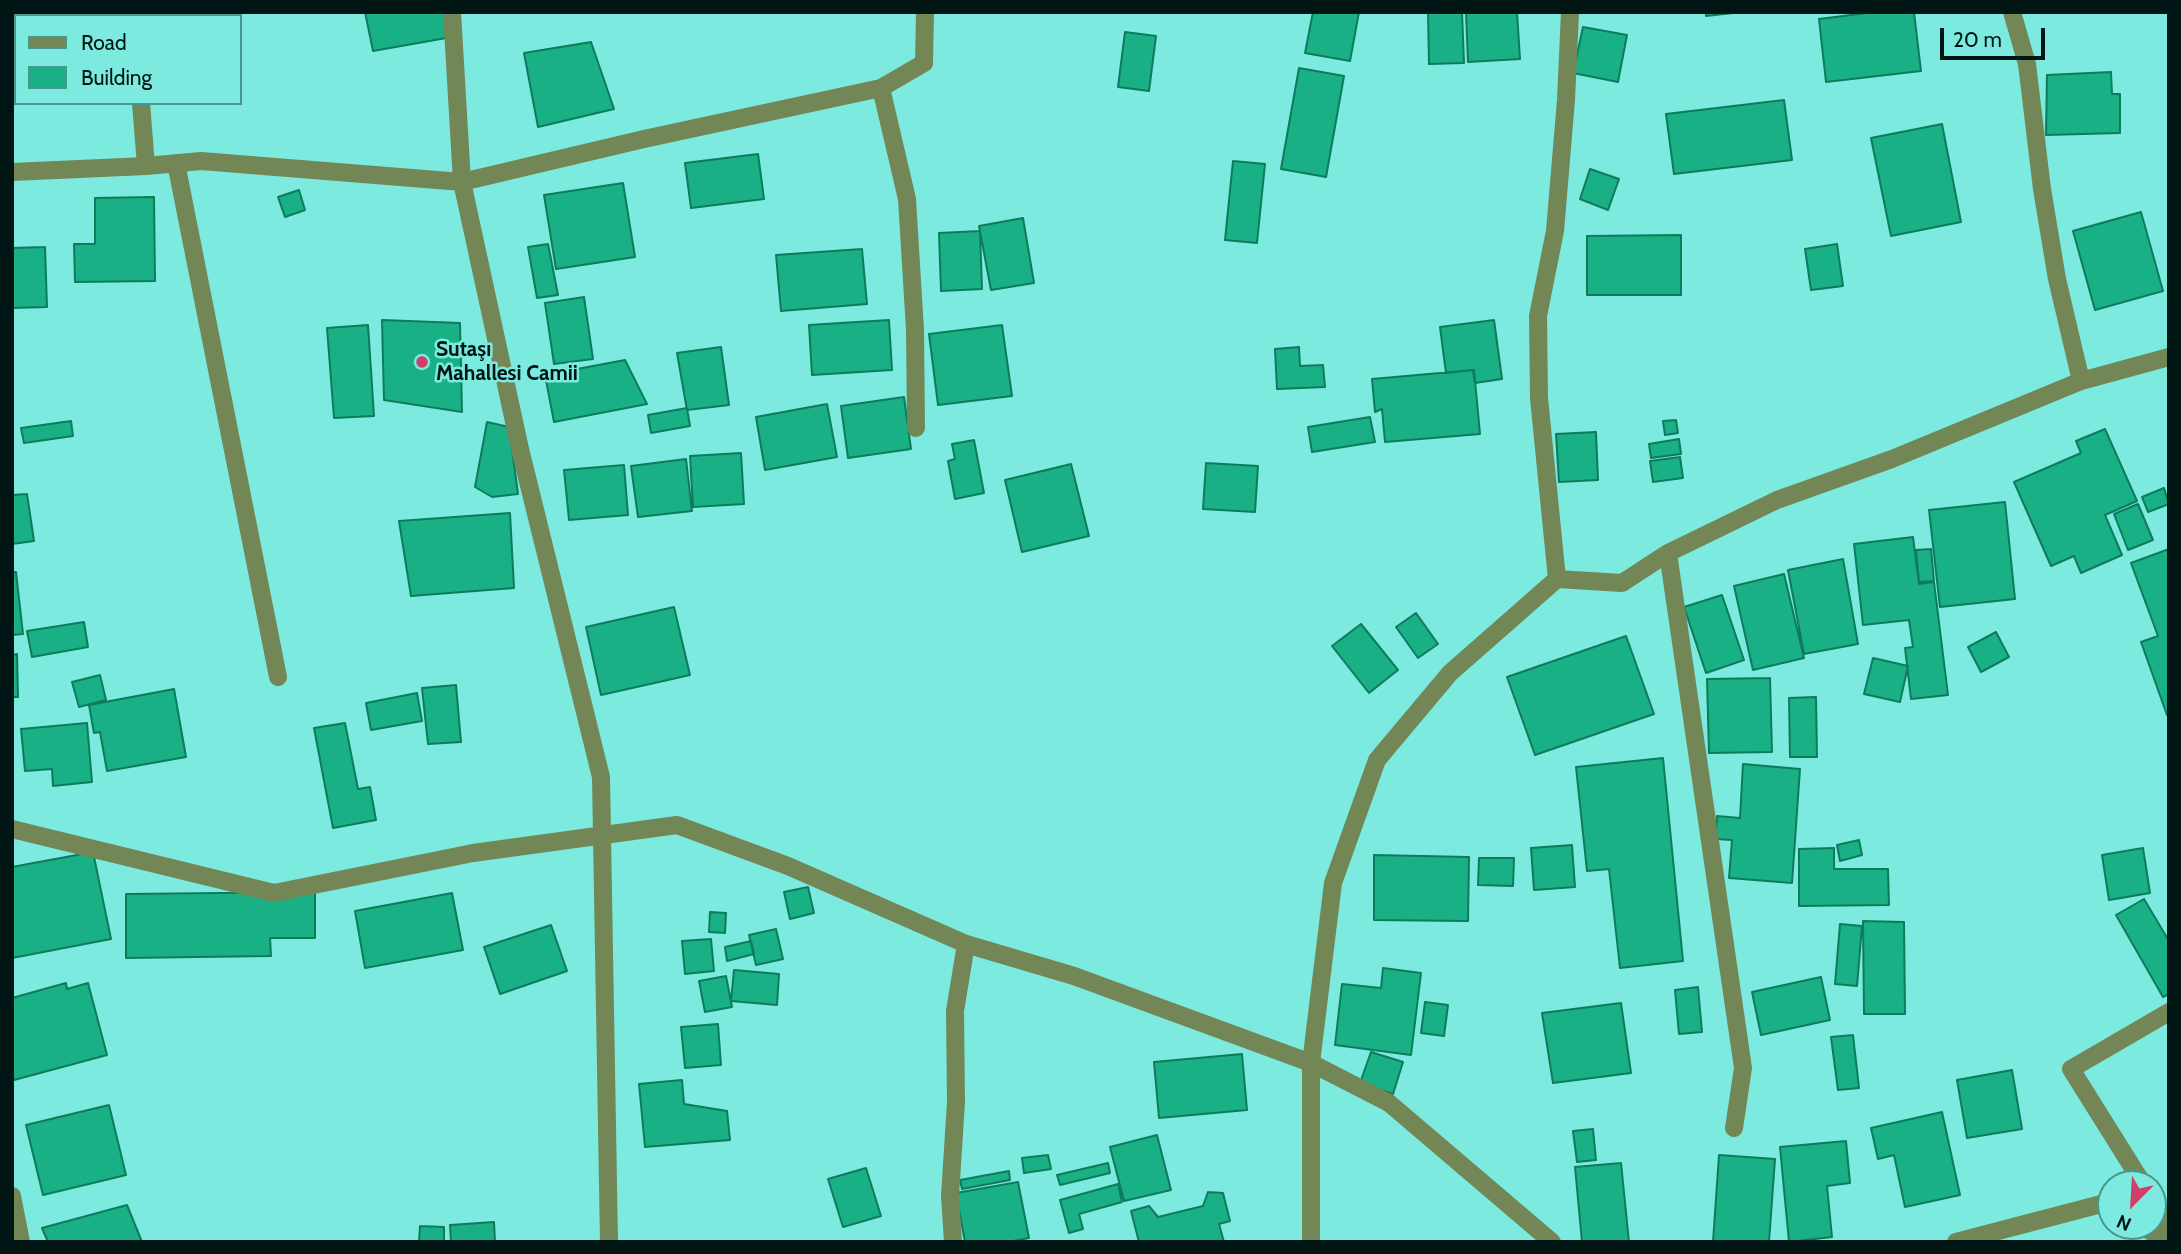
<!DOCTYPE html>
<html>
<head>
<meta charset="utf-8">
<style>
	body { margin:0 }
	#map { position:relative; width:2181px; height:1254px; overflow:hidden; background:#7ceadf; font-family:Cabin,sans-serif }
	canvas { display:block }
	.frame { position:absolute; inset:0; border:14px solid #001614; pointer-events:none }
	.legend { position:absolute; left:14px; top:14px; width:228px; height:91px; box-sizing:border-box; background:#7ceadf; border:2px solid #4a958e; margin:0; padding:9px 12px; list-style:none; font-size:21px; color:#001614 }
	.legend li { display:flex; align-items:center; gap:14px; height:35px }
	.legend b { width:35px; border:2px solid #4a958e }
	.north { position:absolute; left:2097px; top:1170px; width:70px; height:70px; box-sizing:border-box; background:#7ceadf; border:2px solid #4a958e; border-radius:50%; rotate:204deg; font-size:19px; font-weight:700; line-height:28px; text-align:center; color:#001614 }
	.north::after { content:''; display:block; margin:auto; width:24px; height:32px; background:#ce4069; clip-path:polygon(50% 0,100% 100%,50% 72%,0 100%) }
	.scale { position:absolute; left:1940px; top:28px; width:105px; height:32px; box-sizing:border-box; border:4px solid #001614; border-top:0; padding-left:9px; font-size:21px; line-height:24px; white-space:nowrap; color:#001614; -webkit-text-stroke:5px #7ceadf; paint-order:stroke }
</style>
</head>
<body>
<div id="map">
<canvas width="2181" height="1254"></canvas>
<div class="frame"></div>
<ul class="legend">
<li><b style="height:9px;background:#728755"></b>Road</li>
<li><b style="height:19px;background:#1ab085"></b>Building</li>
</ul>
<div class="north">N</div>
<div class="scale">20 m</div>
</div>
<script>
const c = document.querySelector('canvas').getContext('2d');
c.lineJoin = 'round';
function fillPath(path, color) { c.fillStyle = color; c.fill(path, 'evenodd'); }
const poly = rows => new Path2D(rows.map(r => 'M' + r).join(''));
function trace(path, color, width, dash) { c.strokeStyle = color; c.lineWidth = width; c.lineCap = dash ? 'butt' : 'round'; c.setLineDash(dash || []); c.stroke(path); }
function label(font, color, halo, rows, align = 'center') {
  c.font = font + ' Cabin,sans-serif'; c.lineWidth = 5; c.setLineDash([]); c.textBaseline = 'middle'; c.strokeStyle = halo; c.fillStyle = color; for (const [text, x, y, turn = 0] of rows) {
    c.save(); c.translate(x, y); c.rotate((+turn || 0) * Math.PI / 180); c.textAlign = isNaN(turn) ? turn : align; if (halo) c.strokeText(text, 0, 0); c.fillText(text, 0, 0); c.restore();
  }
}
const building = poly([
	[365,12,446,12,452,37,373,51,365,12],
	[1313,12,1359,12,1350,61,1305,53,1313,12],
	[1428,12,1462,12,1464,63,1429,64,1428,12],
	[1466,12,1517,12,1520,59,1468,62,1466,12],
	[1706,12,1742,12,1706,16,1706,12],
	[1875,12,1914,12,1921,71,1826,82,1819,19,1875,12],
	[1583,27,1627,35,1618,82,1573,73,1583,27],
	[1125,32,1156,36,1149,91,1118,87,1125,32],
	[591,42,614,109,538,127,524,53,591,42],
	[1299,68,1344,76,1326,177,1281,169,1299,68],
	[2111,72,2112,94,2120,94,2120,133,2046,135,2047,75,2111,72],
	[1784,100,1792,160,1674,174,1666,114,1784,100],
	[1942,124,1961,222,1891,236,1871,138,1942,124],
	[758,154,764,199,691,208,685,163,758,154],
	[1233,161,1265,164,1257,243,1225,240,1233,161],
	[1590,169,1619,179,1608,210,1580,199,1590,169],
	[623,183,635,257,556,269,544,195,623,183],
	[299,190,305,210,285,217,278,197,299,190],
	[154,197,155,281,75,282,74,244,95,244,95,198,154,197],
	[2141,212,2163,291,2095,310,2073,231,2141,212],
	[1023,218,1034,283,991,290,979,226,1023,218],
	[980,231,982,289,941,291,939,233,980,231],
	[1681,235,1681,295,1587,295,1587,236,1681,235],
	[548,244,558,295,537,298,528,247,548,244],
	[1837,244,1843,286,1811,290,1805,249,1837,244],
	[45,247,47,307,12,308,12,248,45,247],
	[862,249,867,304,781,311,776,255,862,249],
	[584,297,593,359,554,364,545,303,584,297],
	[382,320,460,323,462,412,384,400,382,320],
	[889,320,892,370,812,375,809,325,889,320],
	[1494,320,1502,379,1475,383,1473,370,1446,373,1440,327,1494,320],
	[368,325,374,416,334,418,327,328,368,325],
	[1002,325,1012,396,938,405,929,334,1002,325],
	[721,347,729,405,687,410,677,353,721,347],
	[1299,347,1300,366,1323,365,1325,387,1277,389,1275,349,1299,347],
	[625,360,647,404,554,422,545,375,625,360],
	[1474,370,1480,434,1385,442,1382,409,1375,412,1372,379,1474,370],
	[904,397,911,449,848,458,841,406,904,397],
	[827,404,837,457,765,470,756,417,827,404],
	[687,408,690,426,651,433,648,415,687,408],
	[1370,417,1375,442,1312,452,1308,427,1370,417],
	[1676,420,1678,433,1665,435,1663,421,1676,420],
	[71,421,73,436,24,443,21,428,71,421],
	[487,422,509,427,518,494,492,497,475,487,487,422],
	[2105,429,2137,501,2105,515,2122,555,2081,573,2074,556,2051,566,2014,482,2081,453,2076,441,2105,429],
	[1596,432,1598,480,1559,482,1556,434,1596,432],
	[1679,439,1681,454,1651,458,1649,444,1679,439],
	[974,440,984,493,955,499,948,461,955,459,952,444,974,440],
	[741,453,744,504,693,507,690,456,741,453],
	[1680,457,1683,478,1653,482,1650,461,1680,457],
	[686,459,692,511,638,517,631,466,686,459],
	[1206,463,1258,466,1255,512,1203,509,1206,463],
	[1071,464,1089,536,1022,552,1005,480,1071,464],
	[624,465,628,515,569,520,564,470,624,465],
	[2164,488,2169,504,2148,512,2142,497,2164,488],
	[27,494,34,541,12,544,12,495,27,494],
	[2005,502,2015,599,1940,607,1929,510,2005,502],
	[2138,504,2153,540,2128,550,2114,514,2138,504],
	[510,513,514,588,411,596,399,521,510,513],
	[1913,537,1919,584,1934,582,1948,695,1911,699,1905,648,1913,647,1909,620,1863,625,1854,544,1913,537],
	[1931,549,1934,581,1919,582,1916,550,1931,549],
	[2169,549,2169,714,2167,715,2141,642,2158,636,2131,563,2169,549],
	[1843,559,1858,644,1804,654,1788,570,1843,559],
	[12,572,16,572,23,634,12,635,12,572],
	[1784,574,1804,658,1753,670,1734,586,1784,574],
	[1722,595,1744,660,1706,673,1684,607,1722,595],
	[674,607,690,675,601,695,586,627,674,607],
	[1416,613,1438,644,1418,658,1396,627,1416,613],
	[84,622,88,647,32,657,27,631,84,622],
	[1361,624,1398,670,1369,693,1332,646,1361,624],
	[1996,632,2009,657,1981,672,1968,647,1996,632],
	[1626,636,1654,714,1535,755,1507,677,1626,636],
	[17,654,18,697,12,697,12,655,17,654],
	[1873,658,1908,666,1900,702,1864,694,1873,658],
	[100,675,106,700,79,707,72,682,100,675],
	[1770,678,1772,752,1709,753,1707,679,1770,678],
	[456,685,461,742,428,744,422,688,456,685],
	[174,689,186,757,107,771,100,732,94,733,89,705,174,689],
	[417,693,422,721,371,730,366,703,417,693],
	[1816,697,1817,757,1790,757,1789,698,1816,697],
	[87,723,92,782,53,786,52,769,25,771,21,729,87,723],
	[345,723,358,789,370,787,376,820,333,828,314,728,345,723],
	[1663,758,1683,961,1620,968,1609,869,1587,871,1576,767,1663,758],
	[1743,764,1800,769,1792,883,1729,878,1732,840,1716,839,1717,816,1740,818,1743,764],
	[1859,840,1862,855,1840,861,1837,845,1859,840],
	[1572,845,1575,887,1534,890,1531,848,1572,845],
	[1834,848,1834,869,1888,869,1889,905,1799,906,1799,849,1834,848],
	[2143,848,2150,893,2109,900,2102,855,2143,848],
	[93,852,111,939,12,958,12,867,93,852],
	[1374,855,1469,857,1468,921,1374,920,1374,855],
	[1479,858,1514,858,1513,886,1478,885,1479,858],
	[808,887,814,913,790,919,784,892,808,887],
	[315,892,315,938,270,938,271,956,126,958,126,894,315,892],
	[452,893,463,950,365,968,355,911,452,893],
	[2144,899,2169,941,2169,994,2163,997,2116,915,2144,899],
	[710,912,726,913,725,933,709,932,710,912],
	[1863,921,1904,922,1905,1014,1864,1014,1863,921],
	[1840,924,1862,926,1857,986,1835,984,1840,924],
	[551,925,567,971,500,994,484,947,551,925],
	[776,929,783,959,756,965,749,935,776,929],
	[711,939,714,971,685,974,682,941,711,939],
	[751,941,754,954,727,961,725,947,751,941],
	[1383,968,1421,973,1411,1055,1335,1045,1342,984,1381,988,1383,968],
	[734,970,779,974,777,1005,731,1001,734,970],
	[726,976,732,1007,705,1012,699,981,726,976],
	[1821,977,1830,1020,1761,1035,1752,992,1821,977],
	[66,983,67,989,88,983,107,1055,14,1080,12,1073,12,998,66,983],
	[1698,987,1702,1032,1679,1034,1675,990,1698,987],
	[1425,1002,1448,1005,1444,1036,1421,1033,1425,1002],
	[1621,1003,1631,1073,1553,1083,1542,1013,1621,1003],
	[718,1024,721,1065,685,1068,681,1027,718,1024],
	[1853,1035,1859,1088,1838,1090,1831,1037,1853,1035],
	[1371,1052,1403,1062,1393,1094,1360,1083,1371,1052],
	[1242,1054,1247,1110,1159,1118,1154,1062,1242,1054],
	[2012,1070,2022,1129,1967,1138,1957,1080,2012,1070],
	[682,1080,684,1104,727,1111,730,1140,645,1147,639,1084,682,1080],
	[109,1105,126,1175,43,1195,26,1125,109,1105],
	[1942,1112,1960,1195,1905,1207,1894,1155,1878,1159,1871,1128,1942,1112],
	[1593,1129,1596,1160,1577,1162,1573,1131,1593,1129],
	[1157,1135,1171,1190,1124,1201,1110,1147,1157,1135],
	[1846,1141,1850,1183,1827,1186,1832,1237,1789,1242,1780,1147,1846,1141],
	[1048,1155,1051,1169,1024,1173,1022,1158,1048,1155],
	[1719,1155,1775,1159,1769,1242,1713,1242,1719,1155],
	[1108,1163,1110,1173,1060,1185,1057,1175,1108,1163],
	[1621,1163,1629,1242,1582,1242,1575,1167,1621,1163],
	[866,1168,881,1216,843,1227,828,1179,866,1168],
	[1009,1171,1010,1180,962,1189,960,1180,1009,1171],
	[1018,1182,1029,1238,1008,1242,965,1242,956,1193,1018,1182],
	[1118,1184,1122,1202,1079,1214,1083,1229,1069,1233,1060,1200,1118,1184],
	[1208,1192,1223,1193,1230,1221,1219,1224,1224,1242,1139,1242,1131,1211,1149,1206,1158,1217,1203,1206,1208,1192],
	[127,1205,142,1242,48,1242,42,1228,127,1205],
	[494,1222,495,1242,451,1242,450,1225,494,1222],
	[420,1226,444,1227,444,1242,419,1242,420,1226]
]);
fillPath(building, '#1ab085');
trace(building, '#0d7b5c', 2);
trace(poly([
	[132,12,132,16],
	[452,12,462,182,520,449,601,777,609,1242],
	[2012,12,2027,64,2042,189,2057,279,2081,381],
	[881,88,907,199,915,330,916,428],
	[141,103,146,166],
	[176,163,278,677],
	[12,172,146,166,201,161,462,182,644,139,881,88,924,63,925,12],
	[1668,553,1743,1068,1734,1128],
	[1557,579,1539,398,1538,316,1555,231,1566,100,1570,12],
	[12,829,274,893,473,853,677,825,788,866,966,944,1074,976,1311,1063,1389,1103,1552,1242],
	[2143,1184,2071,1069,2169,1012],
	[12,1196,21,1242],
	[2153,1199,2169,1225],
	[2142,1226,2168,1242],
	[953,1242,950,1196,956,1102,955,1011,966,944],
	[1311,1242,1311,1063,1333,883,1377,760,1450,673,1557,579,1622,583,1668,553,1777,500,1892,459,2081,381,2169,357],
	[1956,1242,2105,1203,2111,1207]
]), '#728755', 18);
for (const [x, y, r, color] of [
	[422,362,7,"#ce4069"]
]) { const dot = new Path2D(); dot.arc(x, y, r, 0, 2 * Math.PI); c.fillStyle = color; c.fill(dot); trace(dot, '#7ceadf', 2.5); }
label('bold 21px', '#001614', '#7ceadf', [
	["Sutaşı",436,350],
	["Mahallesi Camii",436,374]
], 'left');
</script>
</body>
</html>
